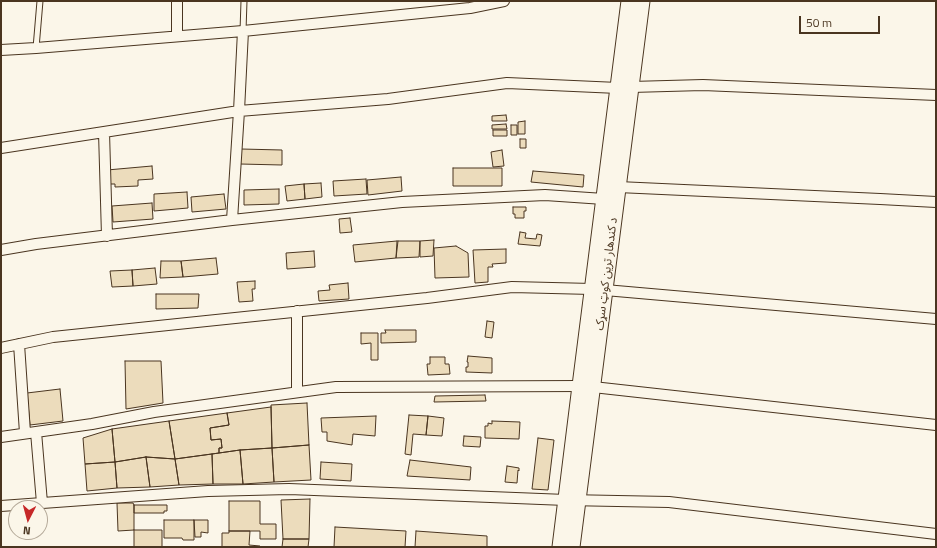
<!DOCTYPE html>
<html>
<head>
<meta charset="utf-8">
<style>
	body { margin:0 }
	#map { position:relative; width:937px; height:548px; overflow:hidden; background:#fbf6e9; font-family:"Titillium Web",sans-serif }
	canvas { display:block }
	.frame { position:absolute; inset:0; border:2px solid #4a3520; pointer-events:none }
	.north { position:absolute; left:8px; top:500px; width:40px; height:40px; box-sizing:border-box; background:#fbf6e9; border:1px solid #b4a999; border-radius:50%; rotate:186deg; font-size:11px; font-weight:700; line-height:16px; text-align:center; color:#4a3520 }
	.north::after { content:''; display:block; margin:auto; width:14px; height:18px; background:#c62828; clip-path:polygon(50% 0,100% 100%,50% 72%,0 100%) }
	.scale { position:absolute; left:799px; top:16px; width:81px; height:18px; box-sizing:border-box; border:2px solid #4a3520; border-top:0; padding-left:5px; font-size:12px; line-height:14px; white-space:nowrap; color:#4a3520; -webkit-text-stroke:3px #fbf6e9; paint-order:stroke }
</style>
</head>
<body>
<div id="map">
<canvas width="937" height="548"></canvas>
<div class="frame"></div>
<div class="north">N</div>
<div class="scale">50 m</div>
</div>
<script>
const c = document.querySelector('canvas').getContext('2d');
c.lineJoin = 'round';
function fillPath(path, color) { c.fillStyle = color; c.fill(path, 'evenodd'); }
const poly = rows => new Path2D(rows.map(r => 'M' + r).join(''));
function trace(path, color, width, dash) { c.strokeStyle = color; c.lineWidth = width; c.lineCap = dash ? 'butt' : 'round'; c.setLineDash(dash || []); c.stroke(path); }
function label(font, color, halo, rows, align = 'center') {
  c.font = font + ' "Titillium Web","Noto Sans Arabic",sans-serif'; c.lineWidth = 3; c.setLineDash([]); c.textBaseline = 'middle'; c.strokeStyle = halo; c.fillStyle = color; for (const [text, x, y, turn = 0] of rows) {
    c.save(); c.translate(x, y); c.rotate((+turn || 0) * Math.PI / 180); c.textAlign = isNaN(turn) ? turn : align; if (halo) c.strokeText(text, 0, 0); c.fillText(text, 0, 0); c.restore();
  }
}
const building = poly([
	[506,115,507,121,492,121,492,116,506,115],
	[525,121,525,134,518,134,518,122,525,121],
	[506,124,507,129,492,129,492,125,506,124],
	[511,125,517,125,517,135,511,135,511,125],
	[493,130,507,130,507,136,493,136,493,130],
	[520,139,526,139,526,148,520,148,520,139],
	[241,149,282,150,282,165,240,164,241,149],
	[502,150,504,166,493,167,491,152,502,150],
	[152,166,153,179,138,180,138,186,115,187,115,184,109,184,107,170,152,166],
	[453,168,502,168,502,186,453,186,453,168],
	[533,171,584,175,583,187,531,182,533,171],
	[401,177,402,191,368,195,367,180,401,177],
	[366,179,367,194,334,196,333,181,366,179],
	[321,183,322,197,305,199,304,184,321,183],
	[304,184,305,199,287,201,285,186,304,184],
	[279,189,279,204,244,205,244,190,279,189],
	[187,192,188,208,154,211,154,194,187,192],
	[224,194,226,209,192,212,191,197,224,194],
	[152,203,153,219,113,222,112,206,152,203],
	[513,207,526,207,526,211,524,211,524,218,515,218,515,214,513,214,513,207],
	[350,218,352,232,340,233,339,219,350,218],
	[520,232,526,233,525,238,536,239,537,234,542,235,540,246,518,244,520,232],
	[434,240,433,256,420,257,420,241,434,240],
	[397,241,396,258,355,262,353,245,397,241],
	[398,241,420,241,419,257,396,258,398,241],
	[456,246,468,253,469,277,435,278,434,248,456,246],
	[506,249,506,263,492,264,493,267,488,267,488,282,475,283,473,250,506,249],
	[314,251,315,267,287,269,286,253,314,251],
	[216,258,218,274,183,277,181,261,216,258],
	[161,261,181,261,183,277,160,278,161,261],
	[155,268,157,284,133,286,132,270,155,268],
	[132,270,133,286,112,287,110,271,132,270],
	[255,281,255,289,252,289,253,301,239,302,237,282,255,281],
	[348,283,349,299,319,301,318,291,330,290,329,285,348,283],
	[156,294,199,294,198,308,156,309,156,294],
	[487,321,494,322,492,338,485,337,487,321],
	[385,330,416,330,416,342,381,343,381,333,386,333,385,330],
	[361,333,378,333,378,360,371,360,371,343,361,344,361,333],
	[468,356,492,358,492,373,466,372,466,367,468,367,468,362,467,362,468,356],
	[430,357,445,357,445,364,449,364,450,374,428,375,427,364,430,364,430,357],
	[125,361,161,361,163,403,126,409,125,361],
	[60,389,63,421,30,425,27,393,60,389],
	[485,395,486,401,434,402,435,396,485,395],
	[307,403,309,445,272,448,271,405,307,403],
	[271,407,272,448,240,450,219,453,219,448,222,448,221,439,211,440,210,428,229,425,227,413,271,407],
	[227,413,229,425,210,428,211,440,221,439,222,448,219,448,219,453,175,459,169,421,227,413],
	[409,415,428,416,426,435,413,434,411,455,405,454,409,415],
	[376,416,375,436,353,434,352,445,327,441,327,432,322,432,321,418,376,416],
	[428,416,444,418,442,436,426,435,428,416],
	[169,421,175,459,146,457,115,462,112,429,169,421],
	[492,421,520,422,519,439,485,438,485,426,488,426,488,423,492,424,492,421],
	[112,429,115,462,85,464,83,438,112,429],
	[464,436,481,437,480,447,463,446,464,436],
	[538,438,554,440,548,490,532,489,538,438],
	[309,445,311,480,274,482,272,448,309,445],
	[272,448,274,482,243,484,240,450,272,448],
	[240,450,243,484,213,484,212,454,240,450],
	[212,454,213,484,179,485,175,459,212,454],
	[146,457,175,459,179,485,150,487,146,457],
	[146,457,150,487,117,488,115,462,146,457],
	[410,460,471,467,470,480,407,476,410,460],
	[115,462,117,488,87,491,85,464,115,462],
	[321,462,352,464,351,481,320,479,321,462],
	[507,466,519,468,519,471,518,470,517,483,505,482,507,466],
	[310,499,309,539,283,539,281,500,310,499],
	[229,501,260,501,260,524,276,524,276,539,260,539,260,531,229,531,229,501],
	[117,503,133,503,134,505,134,530,118,531,117,503],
	[134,505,167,505,167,511,164,511,164,513,134,513,134,505],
	[164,520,194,520,194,540,183,540,182,538,164,538,164,520],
	[194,520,208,520,208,533,201,532,201,537,195,537,194,520],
	[335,527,406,531,405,547,334,547,335,527],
	[134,530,162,530,162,547,134,547,134,530],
	[229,531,250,531,249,545,260,546,260,547,222,547,222,533,229,533,229,531],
	[416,531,487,536,487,547,415,547,416,531],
	[283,539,309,539,308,547,282,547,283,539]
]);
fillPath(building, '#ecdcbc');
trace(building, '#4a3520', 1);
const lane = poly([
	[243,31,244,1],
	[36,48,40,1]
]);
const street = poly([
	[177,36,177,1],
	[1,50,36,48,243,31,470,8,504,1],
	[631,87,703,85,936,95],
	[104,132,107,236],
	[1,148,239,111,388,99,507,83,618,88],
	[618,187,880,199,936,202],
	[232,220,239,111,243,31],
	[1,250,36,244,232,220,402,202,545,195,604,199],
	[605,290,936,319],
	[297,311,297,392],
	[19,344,25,433],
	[1,348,53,337,427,298,512,287,592,289],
	[593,387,936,425],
	[36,432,42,503],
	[1,437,92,424,154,412,336,387,580,386],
	[1,506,208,491,289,489,566,500,669,502,936,534]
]);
const primary = poly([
	[560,547,580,386,629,1],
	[572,547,642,1]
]);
trace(lane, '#4a3520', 7);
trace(street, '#4a3520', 12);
trace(primary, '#4a3520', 17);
trace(lane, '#fbf6e9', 5);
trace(street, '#fbf6e9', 10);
trace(primary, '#fbf6e9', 15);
label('12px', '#4a3520', '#fbf6e9', [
	["د کندهار ترين کوټ سړک",607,274,-83]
]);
</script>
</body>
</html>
